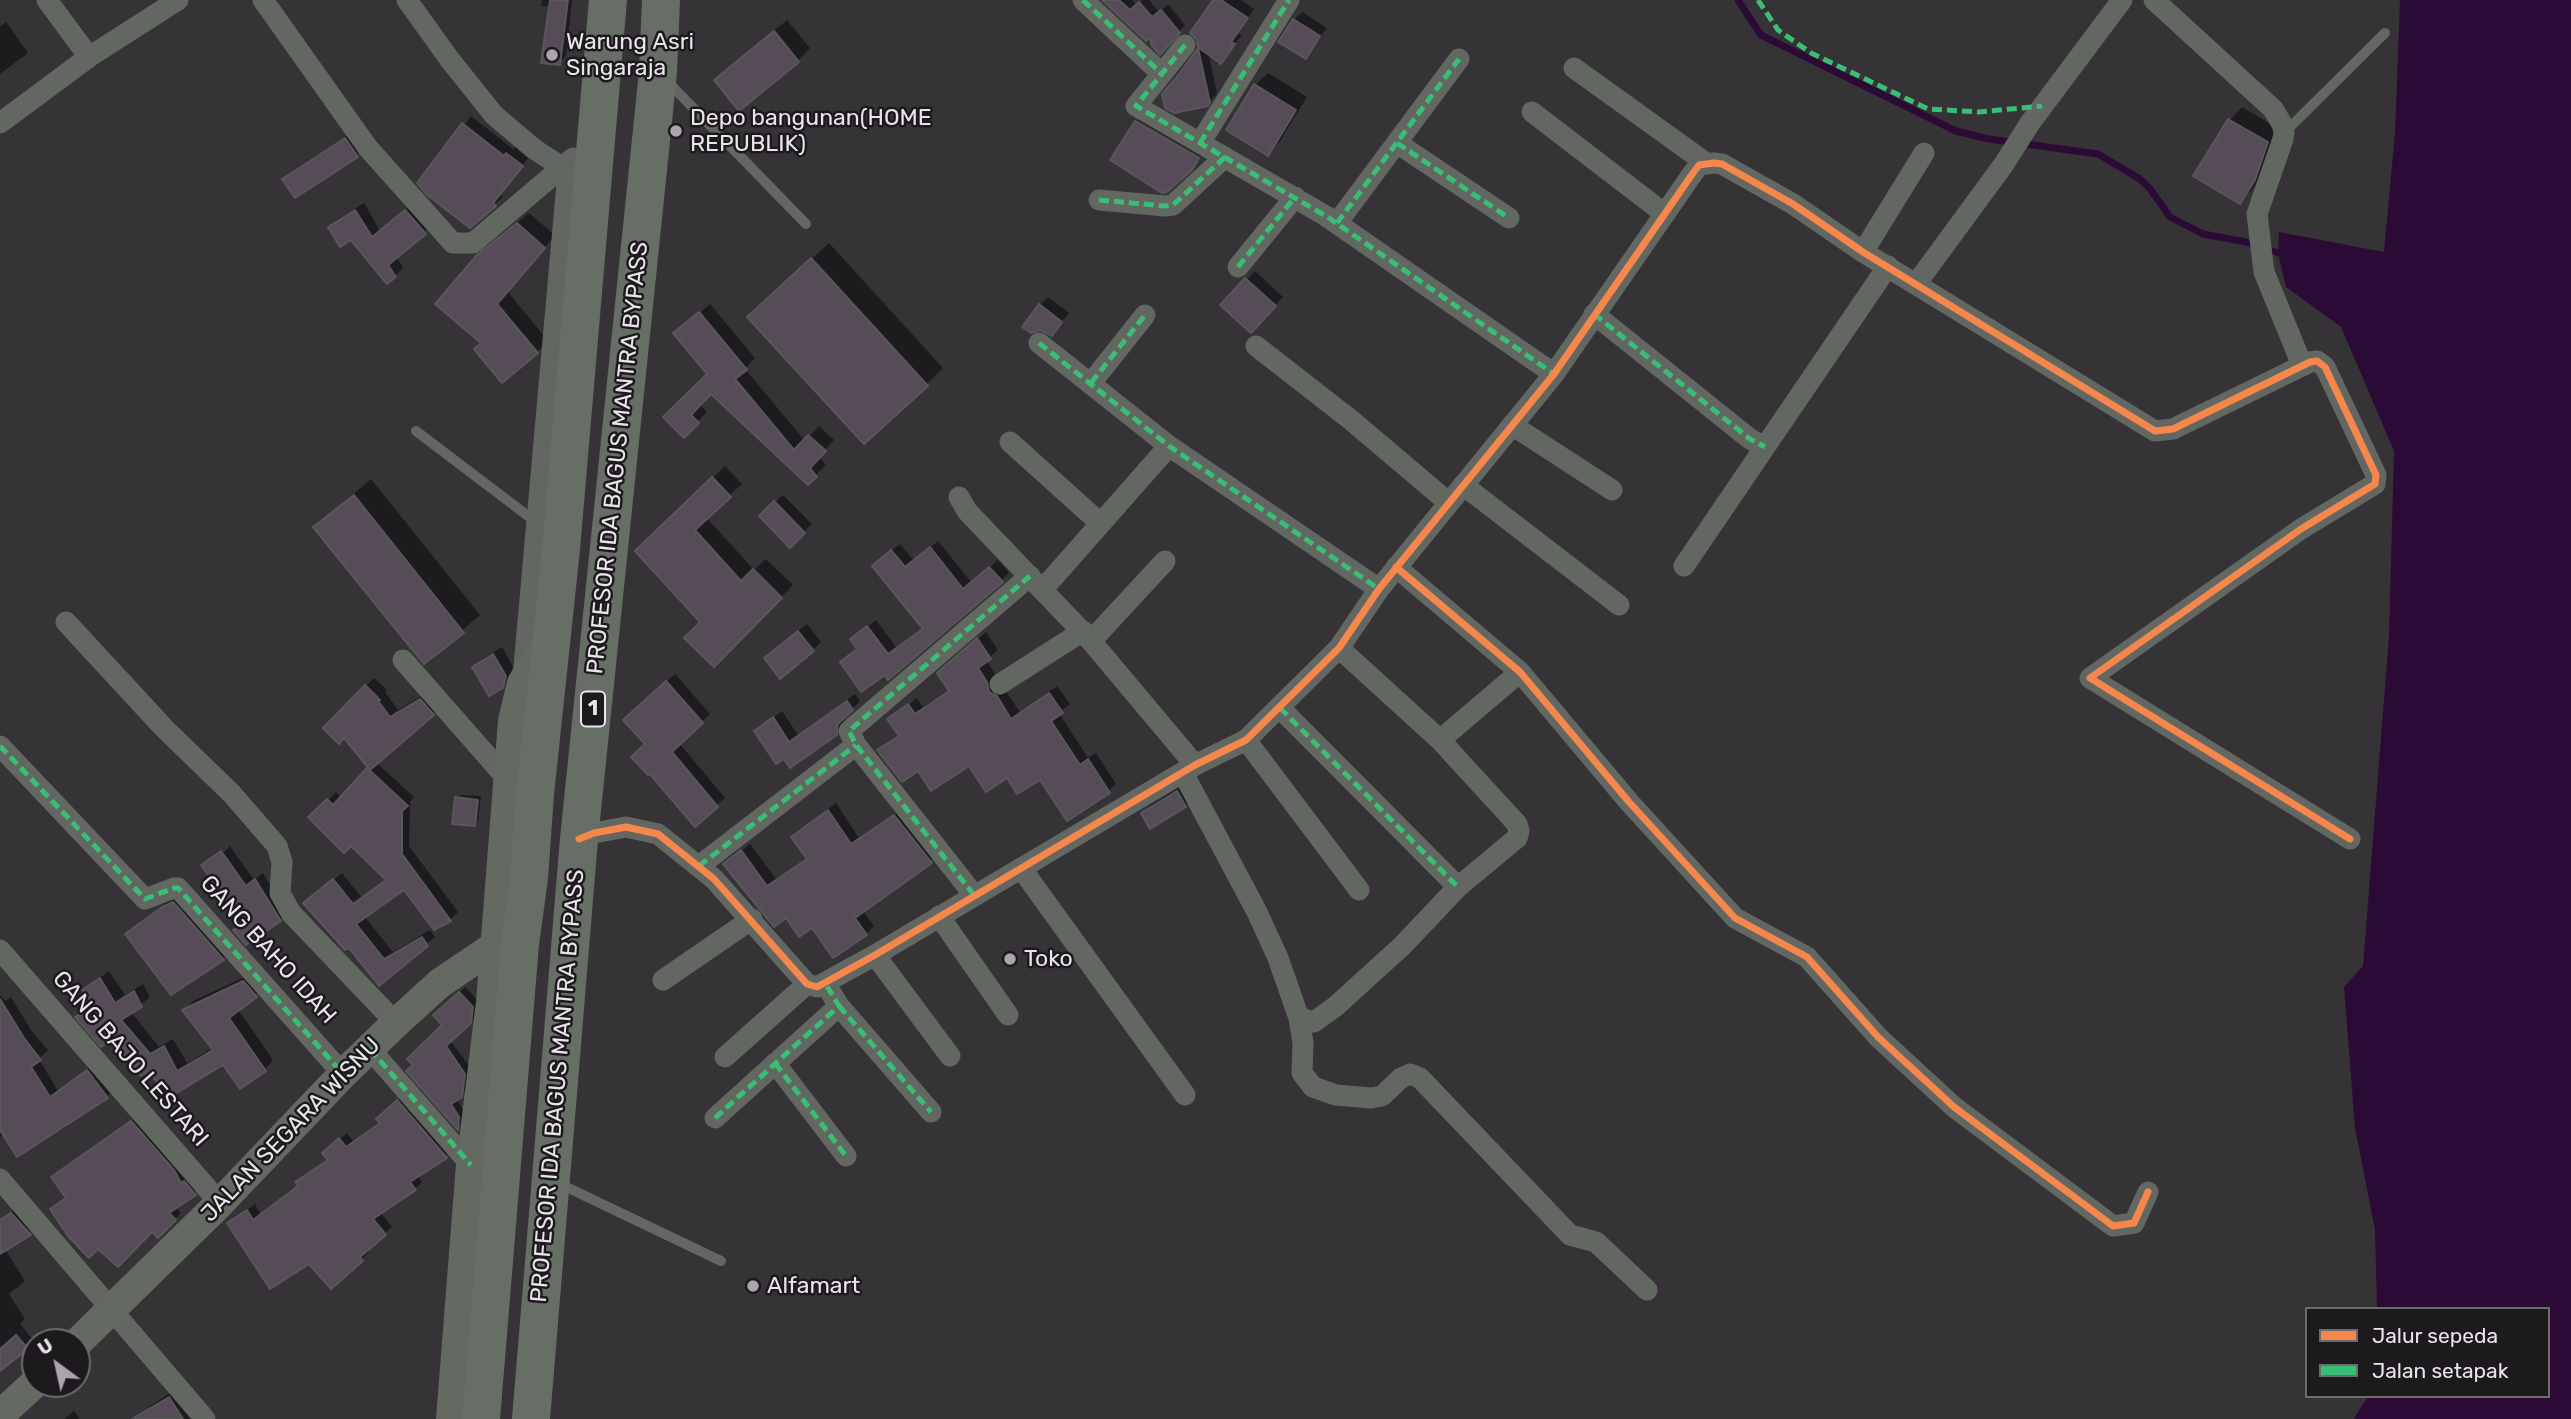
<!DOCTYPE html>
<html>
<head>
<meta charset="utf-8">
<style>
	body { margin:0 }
	#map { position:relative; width:2571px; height:1419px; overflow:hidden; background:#363337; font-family:Rubik,sans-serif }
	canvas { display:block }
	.legend { position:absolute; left:2305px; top:1307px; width:245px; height:91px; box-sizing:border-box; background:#1d1a1e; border:2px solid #6e6b6f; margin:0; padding:9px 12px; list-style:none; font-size:21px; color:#e8e4e9 }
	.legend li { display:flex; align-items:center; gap:14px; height:35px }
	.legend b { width:35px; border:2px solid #6e6b6f }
	.north { position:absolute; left:21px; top:1328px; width:70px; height:70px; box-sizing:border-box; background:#1d1a1e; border:2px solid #6e6b6f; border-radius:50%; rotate:327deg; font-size:19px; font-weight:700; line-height:28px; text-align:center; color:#e8e4e9 }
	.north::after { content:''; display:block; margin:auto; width:24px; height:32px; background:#aaa6ab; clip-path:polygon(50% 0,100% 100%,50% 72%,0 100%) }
</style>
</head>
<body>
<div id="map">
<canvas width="2571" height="1419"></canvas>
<ul class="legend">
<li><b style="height:9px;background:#f5874c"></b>Jalur sepeda</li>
<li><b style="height:9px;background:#3abd76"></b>Jalan setapak</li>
</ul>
<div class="north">U</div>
</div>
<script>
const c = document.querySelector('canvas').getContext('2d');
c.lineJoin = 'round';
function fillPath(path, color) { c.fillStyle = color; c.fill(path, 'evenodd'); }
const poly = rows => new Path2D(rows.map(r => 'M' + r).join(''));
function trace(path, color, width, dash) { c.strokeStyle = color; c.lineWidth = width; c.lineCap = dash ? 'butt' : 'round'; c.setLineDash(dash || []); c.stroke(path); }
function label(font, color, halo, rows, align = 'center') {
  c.font = font + ' Rubik,sans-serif'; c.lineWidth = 5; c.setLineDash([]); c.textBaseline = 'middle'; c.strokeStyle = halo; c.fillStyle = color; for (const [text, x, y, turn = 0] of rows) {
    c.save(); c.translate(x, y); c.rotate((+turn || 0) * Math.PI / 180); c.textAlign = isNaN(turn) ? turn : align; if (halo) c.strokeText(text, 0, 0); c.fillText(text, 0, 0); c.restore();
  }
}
fillPath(poly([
	[2400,0,2571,0,2571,1419,2354,1419,2368,1396,2548,1396,2548,1309,2377,1309,2375,1230,2355,1128,2344,987,2363,966,2389,636,2394,451,2341,327,2286,287,2278,253,2279,232,2384,252,2395,133]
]), '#2b0b35');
fillPath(poly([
	[542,0,572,0,566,56,559,63,551,6,541,6],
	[1105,0,1132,0,1137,5,1143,0,1149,0,1159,12,1168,4,1185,25,1167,46],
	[1215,0,1241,0,1254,9,1238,33,1242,35,1221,61,1208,52,1217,93,1207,104,1178,77,1201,47],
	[1302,12,1327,28,1306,57,1294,20],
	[787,20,810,48,798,61,729,68],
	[6,22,28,53,0,74,0,26],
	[1268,73,1307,97,1280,141,1268,154,1255,85],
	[2242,107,2279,129,2267,166,2252,190,2240,202,2196,176,2230,120],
	[1149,109,1204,155,1202,157,1138,120],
	[471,116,513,149,516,146,529,157,500,195,503,197,470,226,419,183],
	[354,131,365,147,357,155,295,196,284,179,292,171],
	[364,203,380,231,414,203,432,225,396,256,403,268,395,276,351,238,330,227,338,219],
	[529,213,555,235,508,292,548,341,537,352,483,342,478,256],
	[829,243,943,368,926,385,766,300],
	[1255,271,1283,297,1259,322,1223,305],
	[1048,297,1069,313,1051,334,1040,328,1040,305],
	[710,304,755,358,745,369,805,441,819,426,834,440,819,457,826,465,808,483,711,392,699,404,707,412,684,435,666,417,709,374,686,324],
	[725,466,742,484,706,517,754,570,766,559,793,585,714,665,702,622,637,551],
	[371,479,480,615,425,662,315,527],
	[783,495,812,524,790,545,761,516],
	[938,541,972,583,998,560,1009,573,889,678,852,639,876,620,896,647,924,628,882,558,900,544,914,561],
	[807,624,821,642,813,650,774,650],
	[986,632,998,650,986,660,995,674,997,684,1004,689,1020,712,1057,686,1070,704,1059,713,1088,758,1096,753,1116,784,1108,791,1041,777,1008,776,969,763,919,769,879,750,900,734,890,719,917,698,923,707,950,689,947,665],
	[502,647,513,667,510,678,502,687,474,667,482,659],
	[675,674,710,714,679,743,725,798,695,824,647,744,633,712],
	[374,678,387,690,385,692,398,710,428,692,441,706,376,762,414,797,410,802,409,846,458,912,450,920,435,928,405,887,364,916,393,952,430,930,435,937,379,983,314,895,342,873,361,897,387,879,351,844,311,817,336,792,342,798,371,767,344,736,325,728],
	[855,694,860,701,845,716,844,725,791,766,756,731,782,711,798,735],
	[1185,784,1193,798,1185,806,1143,813,1151,805],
	[460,795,481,796,478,820,475,824,457,798],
	[836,803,859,838,903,809,939,854,862,910,874,926,866,934,813,926,786,915,733,857,750,844,776,879,808,858,801,830],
	[229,845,254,880,263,873,287,913,280,920,236,930,244,922,209,862,229,848],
	[176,895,235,946,223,958,172,993,127,935,140,922],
	[109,971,125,995,143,984,150,997,131,1012,159,1047,173,1039,187,1063,213,1048,185,1010,193,1001,253,973,265,987,238,1009,273,1060,265,1069,224,1063,168,1095,150,1068,112,1038,78,1017,93,1004,84,990],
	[465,987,478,1001,476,1016,450,1040,470,1067,467,1089,456,1098,464,1111,463,1122,458,1127,415,1065,445,1025,435,1015],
	[0,995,5,1001,11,997,31,1030,48,1050,39,1059,58,1091,96,1063,114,1089,107,1096,0,1137],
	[405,1094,453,1150,418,1175,422,1182,415,1189,380,1212,392,1227,367,1249,369,1252,362,1259,331,1287,309,1261,229,1223,255,1204,261,1215,299,1185,297,1182,304,1175,329,1159,331,1146,347,1133,353,1141,381,1122,385,1112],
	[138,1116,200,1188,175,1207,181,1213,158,1236,152,1230,52,1209,67,1197,60,1171],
	[19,1207,37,1227,5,1249,25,1281,9,1294,25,1319,20,1324,33,1340,10,1361,0,1347,0,1219],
	[181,1386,203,1419,139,1419,138,1417,150,1406],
	[74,1411,80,1419,64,1419]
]), '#0007');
trace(poly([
	[1738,0,1761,35,1956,131,1989,139,2098,154,2140,179,2151,190,2170,217,2203,234,2246,242,2278,253]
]), '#2b0b35', 7);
const building = poly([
	[550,0,568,0,560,65,541,63,550,0],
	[1102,0,1119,0,1130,10,1139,2,1152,17,1161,10,1180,33,1160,55,1152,46,1150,38,1146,41,1102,0],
	[1213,0,1221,0,1248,18,1231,42,1235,44,1221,64,1198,47,1197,40,1190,33,1213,0],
	[1293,19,1320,36,1306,59,1278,42,1293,19],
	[774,31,799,62,739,111,714,80,774,31],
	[1198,48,1210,103,1208,106,1174,113,1165,108,1162,94,1174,80,1177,79,1176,78,1198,48],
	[1254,84,1296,110,1268,156,1226,130,1254,84],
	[2228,119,2268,142,2255,180,2240,204,2193,176,2228,119],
	[1135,121,1199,158,1192,170,1167,192,1162,193,1110,160,1135,121],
	[462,123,504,156,506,153,523,166,493,203,496,206,470,228,427,195,417,183,462,123],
	[345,138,358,157,295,198,282,179,345,138],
	[355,210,372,237,405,210,426,234,388,265,396,277,387,284,351,240,340,247,328,227,355,210],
	[517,223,545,248,497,304,538,353,502,383,474,349,481,343,435,304,477,255,517,223],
	[811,258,928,386,864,444,747,317,811,258],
	[1245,278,1276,306,1251,333,1220,305,1245,278],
	[1039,304,1062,322,1052,336,1040,330,1031,333,1022,327,1039,304],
	[699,312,747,370,735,379,794,450,808,435,826,451,810,468,817,477,808,485,711,394,691,415,699,423,684,438,663,417,707,374,673,333,699,312],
	[712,477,731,497,695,530,741,581,753,569,782,598,714,667,684,638,700,622,635,551,712,477],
	[354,495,464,633,424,664,313,527,354,495],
	[774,501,805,533,790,548,759,516,774,501],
	[930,547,963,589,989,567,1003,582,888,680,885,675,861,692,840,662,857,649,850,639,867,626,888,654,923,629,872,566,891,550,905,567,930,547],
	[798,631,814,651,780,679,764,658,798,631],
	[977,638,991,659,978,668,987,682,989,692,997,696,1011,719,1049,693,1063,713,1051,721,1080,765,1088,759,1110,793,1067,821,1040,780,1017,794,1007,778,986,792,969,766,931,791,918,771,902,782,877,750,899,736,887,719,908,704,915,714,949,691,937,673,977,638],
	[493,654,506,676,503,688,489,696,472,667,493,654],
	[666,681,703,723,672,752,718,807,695,827,650,774,648,775,631,757,645,744,623,720,666,681],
	[365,685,380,700,378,701,390,717,420,699,434,715,370,770,344,738,339,744,323,728,365,685],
	[847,701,853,710,837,725,837,735,790,768,784,759,776,764,754,731,773,717,789,742,847,701],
	[367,768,408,806,402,811,402,854,451,921,434,930,404,890,356,924,384,959,422,937,428,946,379,986,349,948,345,950,303,903,333,879,353,904,386,880,351,846,344,853,308,817,327,799,333,805,367,768],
	[1177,791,1186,807,1150,829,1141,813,1177,791],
	[455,797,478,800,475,826,452,824,455,797],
	[828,810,851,844,894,815,932,863,855,918,867,935,833,958,812,928,799,937,786,918,774,927,723,864,741,850,767,886,807,859,791,837,828,810],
	[221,851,246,886,255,879,281,921,246,945,233,930,243,924,201,865,221,851],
	[173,902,224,960,171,995,125,934,162,907,173,902],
	[100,978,115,1003,134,991,142,1007,121,1020,150,1054,164,1046,177,1071,213,1050,182,1010,243,981,257,997,229,1018,266,1071,240,1089,223,1065,168,1098,149,1071,141,1076,112,1040,101,1047,75,1017,92,1006,82,990,100,978],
	[459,992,473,1007,471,1023,446,1046,465,1074,462,1097,451,1104,459,1117,458,1130,406,1071,413,1065,407,1059,442,1025,433,1015,459,992],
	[0,999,24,1038,41,1060,31,1067,50,1097,87,1070,108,1098,17,1157,0,1130,0,999],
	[397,1100,447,1158,410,1182,416,1190,373,1219,386,1235,360,1257,363,1261,331,1289,309,1264,270,1289,227,1223,247,1210,253,1220,298,1186,295,1182,328,1160,322,1153,339,1138,346,1147,380,1123,376,1119,397,1100],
	[131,1121,174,1170,181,1183,184,1181,196,1195,169,1213,176,1220,158,1238,152,1232,118,1267,98,1249,89,1258,68,1236,50,1209,66,1198,51,1177,131,1121],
	[11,1213,31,1235,0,1254,0,1220,11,1213],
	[16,1335,28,1349,0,1371,0,1349,16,1335],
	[169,1397,183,1419,132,1419,169,1397]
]);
fillPath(building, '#554c58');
trace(building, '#59575a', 2);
trace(poly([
	[667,81,806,224],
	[2285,132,2385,33],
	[416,431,536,522],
	[558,1183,721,1261]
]), '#626761', 10);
trace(poly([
	[47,0,89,57],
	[263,0,368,148,453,243,473,243,573,158],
	[407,0,450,60,494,115,534,149,562,167],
	[1083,0,1161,73],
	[2154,0,2273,109,2282,124,2284,132,2283,139,2257,214,2264,272,2302,365],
	[1185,45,1136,106,1326,216,1554,374],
	[1574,68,1706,163],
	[1532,112,1665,214],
	[0,123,89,57,178,0],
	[1200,143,1289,0],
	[1397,143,1509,218],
	[1099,200,1165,206,1173,205,1225,157],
	[1337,223,1459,59],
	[1863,252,1924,153],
	[1238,267,1295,197],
	[1916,284,2004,164,2030,123,2122,0],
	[1594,314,1750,439,1765,447],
	[1039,343,1169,446,1379,589],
	[1256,346,1351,420,1449,503],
	[1091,383,1145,315],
	[1512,425,1612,490],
	[1010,442,1100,523],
	[1463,485,1619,605],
	[959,497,967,511,1091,641,1195,765],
	[1684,566,1888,266],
	[1396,567,1520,672,1629,802,1735,918,1807,957,1878,1037,1954,1107,2113,1226,2134,1223,2148,1192],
	[1043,589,1169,446],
	[66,622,164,728,232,794,277,846,282,862,280,893,291,913,396,1023],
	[1091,641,1165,561],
	[403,660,510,782],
	[523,678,569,161],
	[1000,684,1083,631],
	[1280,708,1458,887],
	[1246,740,1359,890],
	[1440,740,1520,672],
	[0,746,145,899,174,888,178,888,343,1074],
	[1183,773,1257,912,1278,958,1299,1018,1303,1043,1302,1073,1313,1087,1336,1095,1371,1098,1382,1096,1401,1078,1410,1074,1420,1078,1570,1235,1596,1242,1647,1290],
	[579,839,594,833,626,827,658,834,714,879,807,984,817,987,875,955,1195,765,1246,740,1339,648,1379,589,1554,374,1693,173,1699,165,1714,163,1722,164,1793,204,1863,252,2155,431,2173,429,2310,362,2317,361,2325,367,2376,475,2375,484,2301,529,2090,678,2350,839],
	[699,866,856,745],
	[1021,868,1185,1095],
	[974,895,856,745,849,731,1030,576],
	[939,916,1008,1015],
	[0,950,220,1203],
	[875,955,950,1056],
	[663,980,752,919],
	[839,1006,931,1112],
	[1299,1018,1314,1022,1336,1006,1402,946,1458,887,1517,838,1519,831,1517,824,1440,740,1339,648],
	[370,1049,471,1165],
	[725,1057,807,984],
	[775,1063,846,1156],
	[715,1118,839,1006,825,983],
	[0,1179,205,1419]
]), '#626761', 21);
trace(poly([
	[77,1343,220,1203,343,1074,396,1023,440,983,495,946,510,944],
	[0,1415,35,1383],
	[451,1419,471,1165,491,1002,513,721,522,683,532,666,552,638]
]), '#646962', 30);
trace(poly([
	[481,1419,520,944,529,878,535,794,561,549,608,0],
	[531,1419,579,839,658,72,661,0]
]), '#676e66', 38);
trace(poly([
	[1083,0,1161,73],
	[1758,0,1778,30,1811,53,1928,109,1979,112,2042,106],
	[1185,45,1136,106,1326,216,1554,374],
	[1200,143,1289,0],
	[1397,143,1509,218],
	[1099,200,1165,206,1173,205,1225,157],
	[1337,223,1459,59],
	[1238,267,1295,197],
	[1594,314,1750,439,1765,447],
	[1039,343,1169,446,1379,589],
	[1091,383,1145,315],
	[1280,708,1458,887],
	[0,746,145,899,174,888,178,888,343,1074],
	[699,866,856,745],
	[974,895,856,745,849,731,1030,576],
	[839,1006,931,1112],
	[370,1049,471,1165],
	[775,1063,846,1156],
	[715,1118,839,1006,825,983]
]), '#3abd76', 5, [10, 5]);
trace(poly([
	[1396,567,1520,672,1629,802,1735,918,1807,957,1878,1037,1954,1107,2113,1226,2134,1223,2148,1192],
	[579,839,594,833,626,827,658,834,714,879,807,984,817,987,875,955,1195,765,1246,740,1339,648,1379,589,1554,374,1693,173,1699,165,1714,163,1722,164,1793,204,1863,252,2155,431,2173,429,2310,362,2317,361,2325,367,2376,475,2375,484,2301,529,2090,678,2350,839]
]), '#f5874c', 7);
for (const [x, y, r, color] of [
	[552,55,7,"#aaa6ab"],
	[676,131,7,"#aaa6ab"],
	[1010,959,7,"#aaa6ab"],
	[753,1286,7,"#aaa6ab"]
]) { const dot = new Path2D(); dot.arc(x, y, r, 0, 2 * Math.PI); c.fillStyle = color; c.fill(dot); trace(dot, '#1d1a1e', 2.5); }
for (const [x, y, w] of [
	[593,709,24]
]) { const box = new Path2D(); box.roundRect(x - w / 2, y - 17.5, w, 35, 5); c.fillStyle = '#1d1a1e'; c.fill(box); trace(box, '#e8e4e9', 2); }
label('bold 21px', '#e8e4e9', null, [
	["1",593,709]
]);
label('23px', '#e8e4e9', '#1d1a1e', [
	["Warung Asri",566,42],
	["Singaraja",566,68],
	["Depo bangunan(HOME",690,118],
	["REPUBLIK)",690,144],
	["Toko",1024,959],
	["Alfamart",767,1286]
], 'left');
label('23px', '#e8e4e9', '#1d1a1e', [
	["PROFESOR IDA BAGUS MANTRA BYPASS",618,458,-84],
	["GANG BAHO IDAH",268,950,48],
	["GANG BAJO LESTARI",130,1059,49],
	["PROFESOR IDA BAGUS MANTRA BYPASS",558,1086,-85],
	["JALAN SEGARA WISNU",291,1130,-46]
]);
</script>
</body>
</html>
